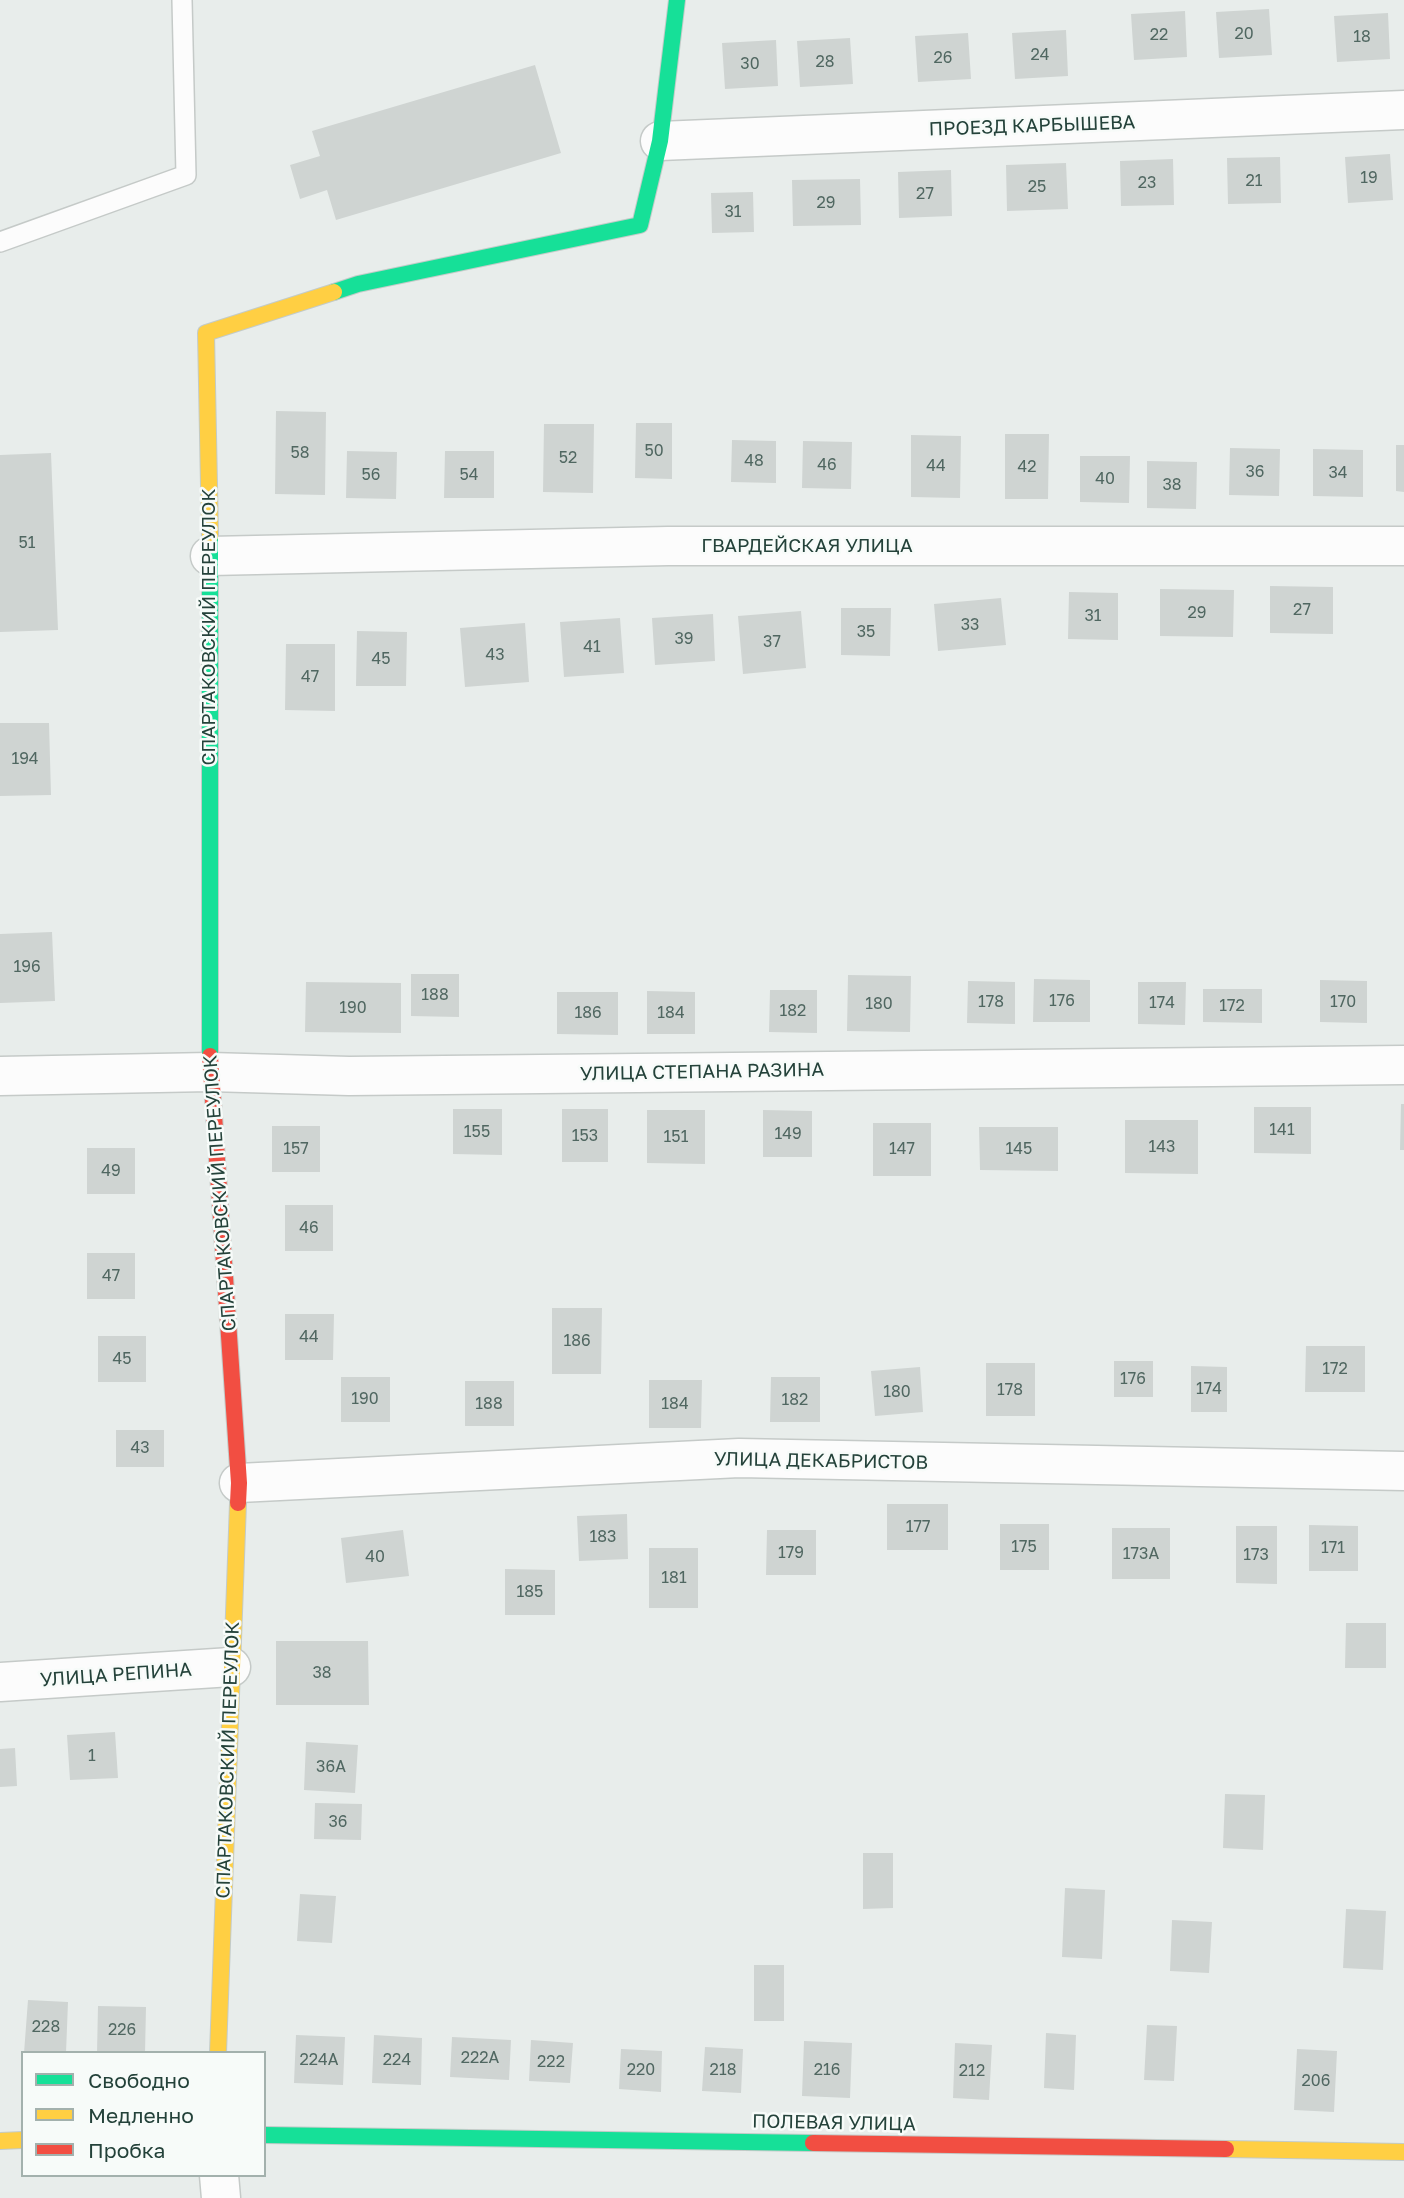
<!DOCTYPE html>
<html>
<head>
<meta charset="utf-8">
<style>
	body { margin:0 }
	#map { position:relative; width:1404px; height:2198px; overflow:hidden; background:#e8edeb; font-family:"Golos Text",sans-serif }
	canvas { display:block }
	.legend { position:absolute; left:21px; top:2051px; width:245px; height:126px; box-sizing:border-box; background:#f7fbf9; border:2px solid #a3b1ad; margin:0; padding:9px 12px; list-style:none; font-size:21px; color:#24423a }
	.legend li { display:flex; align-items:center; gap:14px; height:35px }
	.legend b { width:35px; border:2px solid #a3b1ad }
</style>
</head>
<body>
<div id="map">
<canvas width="1404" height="2198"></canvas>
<ul class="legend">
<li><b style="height:9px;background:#16e098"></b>Свободно</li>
<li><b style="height:9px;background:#ffcf43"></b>Медленно</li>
<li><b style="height:9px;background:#f24e42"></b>Пробка</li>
</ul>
</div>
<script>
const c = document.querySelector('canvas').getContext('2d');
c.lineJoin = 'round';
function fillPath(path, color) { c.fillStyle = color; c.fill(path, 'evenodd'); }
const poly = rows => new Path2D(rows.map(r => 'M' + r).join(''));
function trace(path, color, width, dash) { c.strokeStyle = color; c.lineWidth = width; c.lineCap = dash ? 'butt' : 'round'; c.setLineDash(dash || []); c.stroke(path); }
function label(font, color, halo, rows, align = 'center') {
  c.font = font + ' "Golos Text",sans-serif'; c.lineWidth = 5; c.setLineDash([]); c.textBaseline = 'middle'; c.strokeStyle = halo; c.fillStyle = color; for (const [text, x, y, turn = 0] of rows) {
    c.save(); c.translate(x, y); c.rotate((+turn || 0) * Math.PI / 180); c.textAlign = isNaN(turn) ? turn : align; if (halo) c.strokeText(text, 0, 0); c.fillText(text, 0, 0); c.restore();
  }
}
fillPath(poly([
	[1269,9,1272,55,1219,58,1216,12],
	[1185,11,1187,57,1134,60,1131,14],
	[1388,13,1390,59,1337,62,1334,16],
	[1066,30,1068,76,1015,79,1012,33],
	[968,33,971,79,918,82,915,36],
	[850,38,853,84,800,87,797,41],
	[776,40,778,86,725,89,722,43],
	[535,65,561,153,336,220,327,190,300,199,290,165,320,156,312,131],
	[1390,154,1393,200,1348,203,1345,157],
	[1280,157,1281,203,1228,204,1227,158],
	[1173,159,1174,205,1121,206,1120,161],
	[1066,163,1068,209,1007,211,1006,165],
	[951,170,952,216,899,218,898,172],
	[860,179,861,225,793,226,792,180],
	[753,192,754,232,712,233,711,193],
	[276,411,326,412,325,495,275,494],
	[636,423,672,423,672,479,635,478],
	[544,424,594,424,593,493,543,492],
	[1005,434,1049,434,1048,499,1005,499],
	[911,435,961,436,960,498,911,497],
	[732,440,776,441,776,483,731,482],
	[803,441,852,442,851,489,802,488],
	[1396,445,1404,445,1404,492,1396,491],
	[1230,448,1280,449,1279,496,1229,495],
	[1313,449,1363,450,1363,497,1313,496],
	[347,451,397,452,396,499,346,498],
	[445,451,494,451,494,498,444,498],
	[51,453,58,630,0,632,0,455],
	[1080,456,1130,456,1129,503,1080,502],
	[1147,461,1197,462,1196,509,1147,508],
	[1270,586,1333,587,1333,634,1270,633],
	[1160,589,1234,590,1233,637,1160,636],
	[1069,592,1118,593,1118,640,1068,639],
	[1001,598,1006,645,938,651,934,604],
	[841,608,891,608,890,656,841,655],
	[801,611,806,668,743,674,738,616],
	[713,614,715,661,655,665,652,618],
	[620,618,624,673,564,677,560,622],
	[525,623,529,682,465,687,460,628],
	[357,631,407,632,406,686,356,686],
	[286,644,335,644,335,711,285,710],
	[0,723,49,723,51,795,0,796],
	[52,932,55,1001,0,1003,0,934],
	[411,974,459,974,459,1017,411,1016],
	[848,975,911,976,910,1032,847,1031],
	[1034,979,1090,980,1090,1022,1033,1022],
	[1320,980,1367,981,1367,1023,1320,1022],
	[968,981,1015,982,1015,1024,967,1023],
	[306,982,401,983,401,1033,305,1032],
	[1138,982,1186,982,1185,1025,1138,1024],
	[1203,989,1262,989,1262,1023,1203,1022],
	[770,990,817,990,817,1033,769,1032],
	[647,991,695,992,695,1034,647,1034],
	[557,992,618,992,618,1035,557,1034],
	[1401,1104,1404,1104,1404,1150,1400,1150],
	[1254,1107,1311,1107,1311,1154,1254,1153],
	[453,1109,502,1109,502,1155,453,1154],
	[562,1109,608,1109,608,1162,562,1162],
	[647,1110,705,1110,705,1164,647,1163],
	[763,1110,812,1111,812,1157,763,1157],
	[1125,1120,1198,1120,1198,1174,1125,1173],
	[873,1123,931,1123,931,1176,873,1176],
	[272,1126,320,1126,320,1172,272,1172],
	[979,1127,1058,1127,1058,1171,980,1170],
	[87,1148,135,1148,135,1194,87,1194],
	[285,1205,333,1205,333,1251,285,1251],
	[87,1253,135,1253,135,1299,87,1299],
	[552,1308,602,1308,601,1374,552,1374],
	[285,1314,334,1314,333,1360,285,1360],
	[98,1336,146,1336,146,1382,98,1382],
	[1306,1346,1365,1346,1365,1392,1305,1392],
	[1114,1361,1153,1361,1153,1397,1114,1397],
	[986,1363,1035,1363,1035,1416,986,1416],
	[1191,1366,1227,1367,1227,1412,1191,1412],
	[920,1367,923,1412,875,1416,871,1371],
	[341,1377,390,1377,390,1422,341,1422],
	[771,1377,820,1377,820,1422,770,1422],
	[649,1380,702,1380,701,1428,649,1428],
	[465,1381,514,1381,514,1426,465,1426],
	[116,1430,164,1430,164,1467,116,1467],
	[887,1504,948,1504,948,1550,887,1550],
	[627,1514,628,1559,579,1561,577,1516],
	[1000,1524,1049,1524,1049,1570,1000,1570],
	[1309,1525,1358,1526,1358,1571,1309,1571],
	[1236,1526,1277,1526,1277,1584,1236,1583],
	[1112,1528,1170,1528,1170,1579,1112,1579],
	[403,1530,409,1576,346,1583,341,1538],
	[767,1530,816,1530,816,1575,766,1575],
	[649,1548,698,1548,698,1608,649,1608],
	[505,1569,555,1570,555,1615,505,1615],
	[1346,1623,1386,1623,1386,1668,1345,1668],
	[276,1641,368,1641,369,1705,276,1705],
	[115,1732,118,1778,70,1780,67,1735],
	[306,1742,358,1745,355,1793,304,1790],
	[15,1748,17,1786,0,1787,0,1749],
	[1225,1794,1265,1795,1263,1850,1223,1848],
	[315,1803,362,1804,361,1840,314,1839],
	[863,1853,893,1853,893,1908,863,1909],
	[1065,1888,1105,1890,1102,1959,1062,1957],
	[300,1894,336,1896,332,1943,297,1941],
	[1346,1909,1386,1911,1383,1970,1343,1968],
	[1172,1920,1212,1922,1209,1973,1170,1971],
	[754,1965,784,1965,784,2021,754,2021],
	[28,2000,68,2002,66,2053,24,2053],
	[98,2006,146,2007,145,2053,97,2053],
	[1147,2025,1177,2026,1174,2081,1144,2080],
	[1046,2033,1076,2035,1074,2090,1044,2088],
	[296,2035,345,2037,343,2085,294,2083],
	[374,2035,422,2038,421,2085,372,2083],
	[452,2037,511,2040,509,2080,450,2077],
	[531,2040,573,2043,570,2083,529,2081],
	[804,2041,852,2043,850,2098,802,2096],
	[955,2043,992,2045,989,2100,953,2098],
	[705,2047,743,2049,741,2093,702,2091],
	[621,2049,662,2051,661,2092,619,2089],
	[1297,2049,1337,2051,1334,2112,1294,2110]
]), '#cfd4d2');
const lane = poly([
	[0,242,186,175,182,0]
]);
const street = poly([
	[660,141,1404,110],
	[210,556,668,546,1404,546],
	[0,1076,210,1072,349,1076,1404,1065],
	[239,1483,739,1458,1404,1471],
	[0,1682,231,1667],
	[219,2175,221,2198]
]);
const fast = poly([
	[334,292,358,284,640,225,660,141,677,0],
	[210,536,210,1056],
	[264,2135,813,2143]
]);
const slow = poly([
	[210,536,206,333,334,292],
	[218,2053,238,1503],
	[0,2141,23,2140],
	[1226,2149,1404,2152]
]);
const jam = poly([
	[210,1056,239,1483,238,1503],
	[813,2143,1226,2149]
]);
trace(lane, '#c5cac8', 22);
trace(street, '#c5cac8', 41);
trace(fast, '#c3cbc8', 18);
trace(slow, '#c3cbc8', 18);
trace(jam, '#c3cbc8', 18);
trace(lane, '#fcfcfc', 19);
trace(street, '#fcfcfc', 38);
trace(fast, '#16e098', 16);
trace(slow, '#ffcf43', 16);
trace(jam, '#f24e42', 16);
label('16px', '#506761', null, [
	["20",1244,34],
	["22",1159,35],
	["18",1362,37],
	["24",1040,55],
	["26",943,58],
	["28",825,62],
	["30",750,64],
	["19",1369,178],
	["21",1254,181],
	["23",1147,183],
	["25",1037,187],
	["27",925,194],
	["29",826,203],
	["31",733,212],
	["50",654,451],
	["58",300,453],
	["52",568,458],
	["48",754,461],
	["46",827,465],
	["44",936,466],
	["42",1027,467],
	["36",1255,472],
	["34",1338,473],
	["56",371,475],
	["54",469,475],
	["40",1105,479],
	["38",1172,485],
	["51",27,543],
	["27",1302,610],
	["29",1197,613],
	["31",1093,616],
	["33",970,625],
	["35",866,632],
	["39",684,639],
	["37",772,642],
	["41",592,647],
	["43",495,655],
	["45",381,659],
	["47",310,677],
	["194",25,759],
	["196",27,967],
	["188",435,995],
	["176",1062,1001],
	["178",991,1002],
	["170",1343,1002],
	["174",1162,1003],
	["180",879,1004],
	["172",1232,1006],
	["190",353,1008],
	["182",793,1011],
	["186",588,1013],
	["184",671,1013],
	["141",1282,1130],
	["155",477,1132],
	["149",788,1134],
	["153",585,1136],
	["151",676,1137],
	["143",1162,1147],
	["157",296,1149],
	["147",902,1149],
	["145",1019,1149],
	["49",111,1171],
	["46",309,1228],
	["47",111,1276],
	["44",309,1337],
	["186",577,1341],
	["45",122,1359],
	["172",1335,1369],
	["176",1133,1379],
	["174",1209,1389],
	["178",1010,1390],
	["180",897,1392],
	["190",365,1399],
	["182",795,1400],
	["188",489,1404],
	["184",675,1404],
	["43",140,1448],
	["177",918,1527],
	["183",603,1537],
	["175",1024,1547],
	["171",1333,1548],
	["179",791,1553],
	["173А",1141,1554],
	["173",1256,1555],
	["40",375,1557],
	["181",674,1578],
	["185",530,1592],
	["38",322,1673],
	["1",92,1756],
	["36А",331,1767],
	["36",338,1822],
	["228",46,2027],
	["226",122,2030],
	["222А",480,2058],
	["224А",319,2060],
	["224",397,2060],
	["222",551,2062],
	["220",641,2070],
	["218",723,2070],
	["216",827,2070],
	["212",972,2071],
	["206",1316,2081]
]);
label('19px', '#24423a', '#f7fbf9', [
	["ПРОЕЗД КАРБЫШЕВА",1032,126,-2],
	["ГВАРДЕЙСКАЯ УЛИЦА",807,546],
	["СПАРТАКОВСКИЙ ПЕРЕУЛОК",209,627,-90],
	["УЛИЦА СТЕПАНА РАЗИНА",702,1072,-1],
	["СПАРТАКОВСКИЙ ПЕРЕУЛОК",220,1193,-94],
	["УЛИЦА ДЕКАБРИСТОВ",821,1461,1],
	["УЛИЦА РЕПИНА",116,1675,-4],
	["СПАРТАКОВСКИЙ ПЕРЕУЛОК",228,1760,-88],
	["ПОЛЕВАЯ УЛИЦА",834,2123,1]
]);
</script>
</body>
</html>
